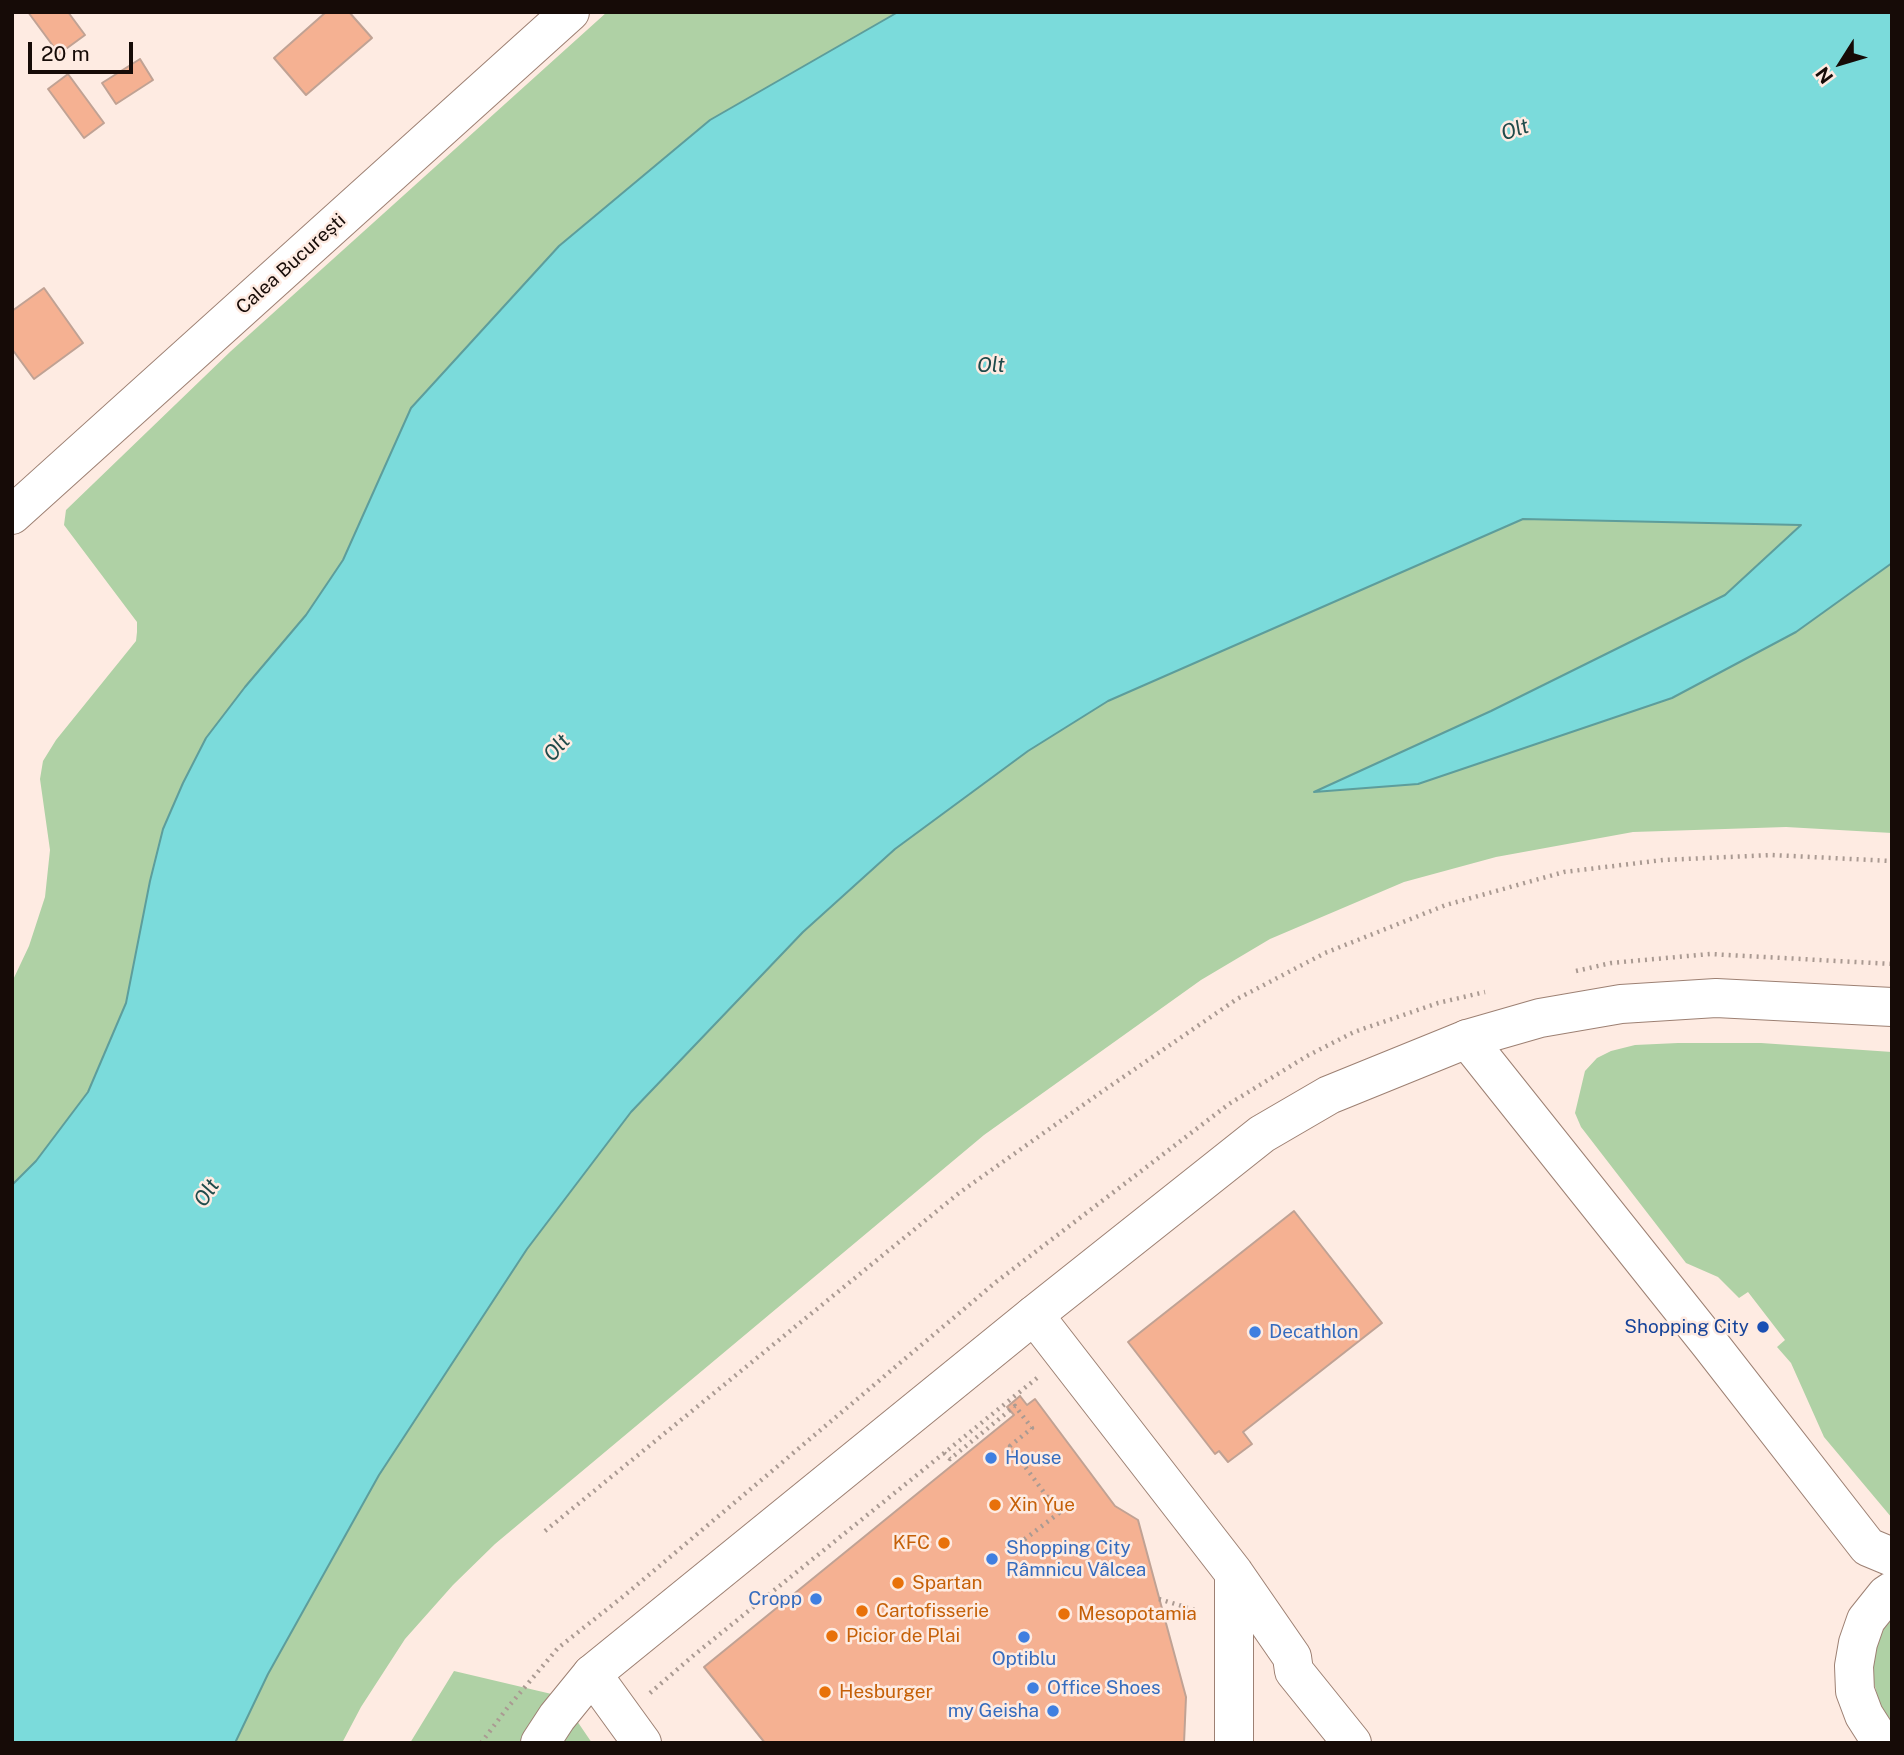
<!DOCTYPE html>
<html>
<head>
<meta charset="utf-8">
<style>
	body { margin:0 }
	#map { position:relative; width:1904px; height:1755px; overflow:hidden; background:#feebe2; font-family:"Public Sans",sans-serif }
	canvas { display:block }
	.frame { position:absolute; inset:0; border:14px solid #160b07; pointer-events:none }
	.north { position:absolute; left:1806px; top:28px; width:70px; height:70px; -webkit-text-stroke:5px #feebe2; paint-order:stroke; rotate:233deg; font-size:19px; font-weight:700; line-height:28px; text-align:center; color:#160b07 }
	.north::after { content:''; display:block; margin:auto; width:24px; height:32px; background:#160b07; clip-path:polygon(50% 0,100% 100%,50% 72%,0 100%) }
	.scale { position:absolute; left:28px; top:42px; width:105px; height:32px; box-sizing:border-box; border:4px solid #160b07; border-top:0; padding-left:9px; font-size:21px; line-height:24px; white-space:nowrap; color:#160b07; -webkit-text-stroke:5px #feebe2; paint-order:stroke }
</style>
</head>
<body>
<div id="map">
<canvas width="1904" height="1755"></canvas>
<div class="frame"></div>
<div class="north">N</div>
<div class="scale">20 m</div>
</div>
<script>
const c = document.querySelector('canvas').getContext('2d');
c.lineJoin = 'round';
function fillPath(path, color) { c.fillStyle = color; c.fill(path, 'evenodd'); }
const poly = rows => new Path2D(rows.map(r => 'M' + r).join(''));
function trace(path, color, width, dash) { c.strokeStyle = color; c.lineWidth = width; c.lineCap = dash ? 'butt' : 'round'; c.setLineDash(dash || []); c.stroke(path); }
function label(font, color, halo, rows, align = 'center') {
  c.font = font + ' "Public Sans",sans-serif'; c.lineWidth = 5; c.setLineDash([]); c.textBaseline = 'middle'; c.strokeStyle = halo; c.fillStyle = color; for (const [text, x, y, turn = 0] of rows) {
    c.save(); c.translate(x, y); c.rotate((+turn || 0) * Math.PI / 180); c.textAlign = isNaN(turn) ? turn : align; if (halo) c.strokeText(text, 0, 0); c.fillText(text, 0, 0); c.restore();
  }
}
fillPath(poly([
	[607,12,898,12,710,120,559,246,411,408,343,560,306,615,245,687,207,738,183,783,163,829,150,881,126,1003,88,1092,36,1161,12,1185,12,982,29,946,45,897,50,850,40,779,43,761,56,740,136,641,137,632,137,622,64,525,66,510,231,351],
	[1523,519,1802,524,1725,595,1491,711,1316,792,1672,698,1796,632,1892,563,1892,833,1786,827,1633,832,1496,857,1404,882,1270,939,1201,980,984,1135,495,1544,453,1585,405,1639,361,1707,342,1743,235,1743,268,1674,379,1475,527,1249,631,1112,803,932,895,849,1028,751,1108,701],
	[1678,1043,1761,1043,1892,1052,1892,1518,1824,1437,1791,1363,1777,1347,1785,1340,1748,1292,1739,1298,1718,1277,1686,1263,1581,1127,1575,1113,1585,1071,1597,1058,1611,1051,1635,1045],
	[1892,1616,1892,1723,1879,1702,1873,1679,1874,1655,1881,1633],
	[454,1671,560,1696,592,1743,410,1743]
]), '#afd1a5');
const water = poly([
	[898,12,1892,12,1892,563,1796,632,1672,698,1418,784,1314,792,1491,711,1725,595,1801,525,1523,519,1108,701,1028,751,895,849,803,932,631,1112,527,1249,379,1475,268,1674,235,1743,12,1743,12,1185,36,1161,88,1092,126,1003,150,881,163,829,183,783,206,738,245,687,306,615,343,560,411,408,559,246,710,120,898,12]
]);
fillPath(water, '#7bdbdb');
trace(water, '#5d9d9b', 2);
const building = poly([
	[28,12,68,12,85,35,59,54,28,12],
	[326,12,349,12,372,38,306,95,274,58,326,12],
	[140,59,153,80,116,104,102,83,140,59],
	[68,74,104,123,84,138,48,89,68,74],
	[44,288,83,343,34,379,12,349,12,311,44,288],
	[1294,1211,1382,1323,1243,1432,1252,1444,1228,1462,1219,1451,1215,1454,1128,1342,1294,1211],
	[1020,1396,1027,1405,1035,1399,1115,1506,1138,1520,1186,1697,1184,1743,765,1743,704,1667,1014,1415,1007,1407,1020,1396]
]);
fillPath(building, '#f5b192');
trace(building, '#c0a294', 2);
const minor = poly([
	[1467,1039,1710,1344,1868,1547,1892,1557],
	[1034,1315,1234,1573,1292,1657,1294,1671,1352,1743],
	[592,1674,642,1743],
	[1234,1743,1234,1573],
	[1884,1743,1878,1737,1864,1715,1855,1691,1854,1666,1858,1643,1866,1620,1886,1595,1892,1591]
]);
const major = poly([
	[540,1743,557,1717,592,1674,1034,1315,1262,1134,1329,1095,1467,1039,1540,1018,1621,1004,1716,998,1892,1007]
]);
const highway = poly([
	[12,515,570,12]
]);
trace(minor, '#9d8073', 40);
trace(major, '#9d8073', 40);
trace(highway, '#9d8073', 40);
trace(poly([
	[1576,971,1611,963,1710,954,1892,964],
	[944,1453,950,1459,1015,1406,1032,1428,1010,1446,1059,1513,1008,1552],
	[545,1531,959,1193,1100,1093,1237,999,1325,953,1446,905,1564,872,1663,860,1772,855,1892,861],
	[1159,1599,1198,1611],
	[650,1693,694,1655,1037,1378],
	[481,1743,508,1707,558,1648,625,1595,996,1282,1229,1104,1307,1056,1354,1032,1438,1003,1485,992]
]), '#aa9a92', 4.5, [2, 5]);
trace(minor, '#fff', 38);
trace(major, '#fff', 38);
trace(highway, '#fff', 38);
for (const [x, y, r, color] of [
	[1763,1327,7,"#1a4fb4"],
	[1255,1332,7,"#3f7fe0"],
	[991,1458,7,"#3f7fe0"],
	[995,1505,7,"#e8710a"],
	[944,1543,7,"#e8710a"],
	[992,1559,7,"#3f7fe0"],
	[898,1583,7,"#e8710a"],
	[816,1599,7,"#3f7fe0"],
	[862,1611,7,"#e8710a"],
	[1064,1614,7,"#e8710a"],
	[832,1636,7,"#e8710a"],
	[1024,1637,7,"#3f7fe0"],
	[1033,1688,7,"#3f7fe0"],
	[825,1692,7,"#e8710a"],
	[1053,1711,7,"#3f7fe0"]
]) { const dot = new Path2D(); dot.arc(x, y, r, 0, 2 * Math.PI); c.fillStyle = color; c.fill(dot); trace(dot, '#feebe2', 2.5); }
label('19px', '#160b07', '#feebe2', [
	["Calea București",291,264,-42]
]);
label('19px', '#164399', '#feebe2', [
	["Shopping City",1749,1327]
], 'right');
label('19px', '#366cbe', '#feebe2', [
	["Decathlon",1269,1332],
	["House",1005,1458],
	["Shopping City",1006,1548],
	["Râmnicu Vâlcea",1006,1570],
	["Cropp",802,1599,"right"],
	["Optiblu",1024,1659,"center"],
	["Office Shoes",1047,1688],
	["my Geisha",1039,1711,"right"]
], 'left');
label('19px', '#c56008', '#feebe2', [
	["Xin Yue",1009,1505],
	["KFC",930,1543,"right"],
	["Spartan",912,1583],
	["Cartofisserie",876,1611],
	["Mesopotamia",1078,1614],
	["Picior de Plai",846,1636],
	["Hesburger",839,1692]
], 'left');
label('italic 21px', '#1f4b4b', '#feebe2', [
	["Olt",1515,130,-18],
	["Olt",991,366],
	["Olt",557,748,-49],
	["Olt",207,1193,-57]
]);
</script>
</body>
</html>
